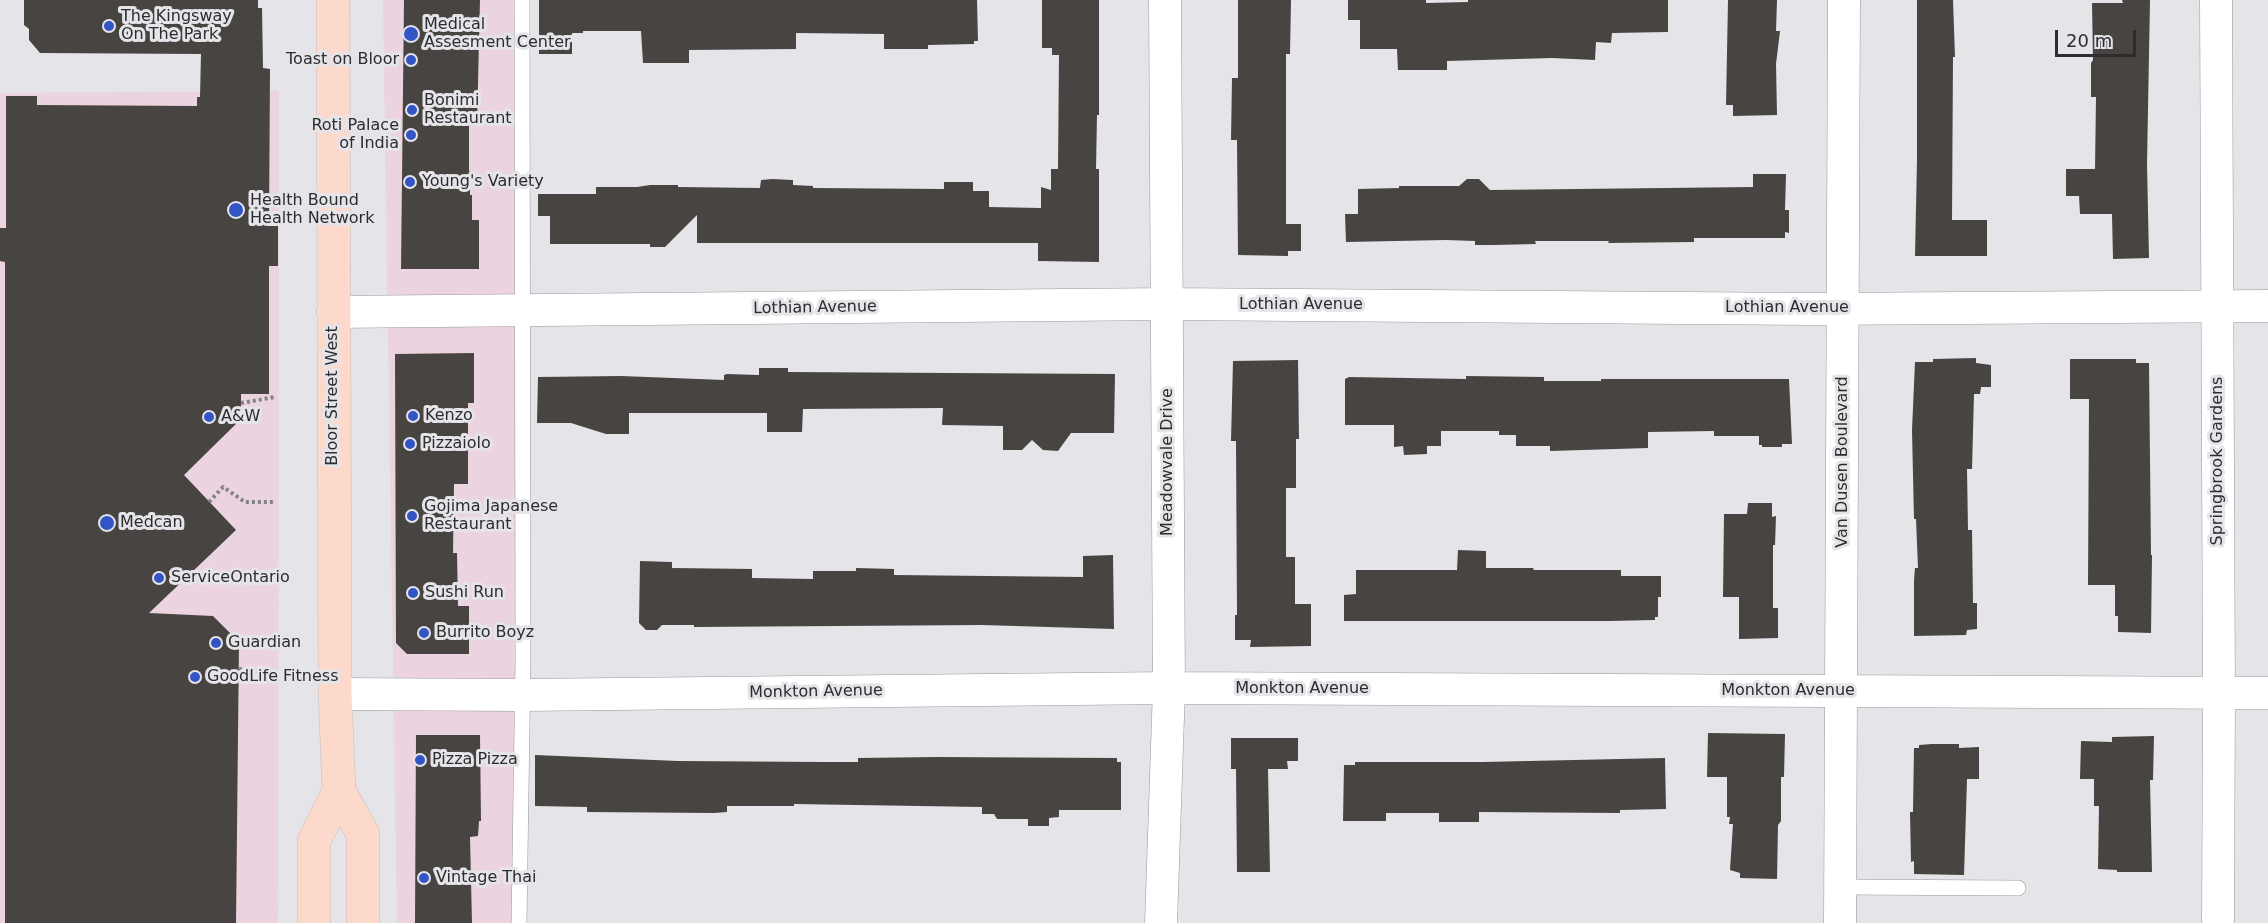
<!DOCTYPE html>
<html>
<head>
<meta charset="utf-8">
<style>
	body { margin:0 }
	#map { position:relative; width:2268px; height:923px; overflow:hidden; background:#e4e4e9; font-family:"DejaVu Sans",sans-serif }
	canvas { display:block }
	.scale { position:absolute; left:2055px; top:30px; width:81px; height:27px; box-sizing:border-box; border:3px solid #2d2d2f; border-top:0; padding-left:8px; font-size:18px; line-height:21px; white-space:nowrap; color:#2d2d2f; -webkit-text-stroke:4px #e4e4e9; paint-order:stroke }
</style>
</head>
<body>
<div id="map">
<canvas width="2268" height="923"></canvas>
<div class="scale">20 m</div>
</div>
<script>
const c = document.querySelector('canvas').getContext('2d');
c.lineJoin = 'round';
function fillPath(path, color) { c.fillStyle = color; c.fill(path, 'evenodd'); }
const poly = rows => new Path2D(rows.map(r => 'M' + r).join(''));
function trace(path, color, width, dash) { c.strokeStyle = color; c.lineWidth = width; c.lineCap = dash ? 'butt' : 'round'; c.setLineDash(dash || []); c.stroke(path); }
function label(font, color, halo, rows, align = 'center') {
  c.font = font + ' "DejaVu Sans",sans-serif'; c.lineWidth = 6; c.setLineDash([]); c.textBaseline = 'middle'; c.strokeStyle = halo; c.fillStyle = color; for (const [text, x, y, turn = 0] of rows) {
    c.save(); c.translate(x, y); c.rotate((+turn || 0) * Math.PI / 180); c.textAlign = isNaN(turn) ? turn : align; if (halo) c.strokeText(text, 0, 0); c.fillText(text, 0, 0); c.restore();
  }
}
fillPath(poly([
	[383,0,524,0,526,923,397,923],
	[279,91,278,923,0,923,0,93]
]), '#ebd3df');
fillPath(poly([
	[24,0,258,0,258,8,262,8,263,68,270,69,269,226,278,226,278,266,269,266,269,394,241,394,241,419,184,475,236,530,149,613,213,616,239,642,236,923,5,923,5,262,0,261,0,228,6,228,6,96,37,96,37,105,197,106,197,97,200,97,201,54,40,53,29,40,29,29,24,25],
	[404,0,480,0,477,125,469,125,469,171,470,171,470,195,472,195,472,220,479,220,479,269,401,269],
	[539,0,977,0,978,41,974,41,974,44,928,45,928,49,884,49,884,34,796,33,796,49,689,50,689,63,643,63,641,31,583,31,583,33,572,33,572,54,539,54],
	[1042,0,1099,0,1099,115,1097,115,1096,169,1099,169,1099,262,1038,261,1038,243,697,243,697,215,665,247,650,247,650,244,550,244,550,216,538,216,538,194,596,194,596,187,637,187,650,185,678,185,678,187,760,188,761,180,772,179,793,180,793,185,813,186,813,188,944,189,944,182,973,182,973,191,989,191,989,207,1041,208,1041,187,1051,190,1051,169,1058,169,1059,55,1052,55,1052,48,1042,48],
	[1238,0,1291,0,1290,54,1286,54,1286,224,1301,224,1301,251,1288,251,1288,256,1238,255,1237,140,1231,140,1232,78,1238,78],
	[1348,0,1426,0,1426,3,1468,2,1468,0,1668,0,1668,32,1612,33,1611,43,1596,42,1595,60,1552,58,1447,61,1447,70,1398,70,1397,49,1360,49,1360,20,1348,20],
	[1728,0,1777,0,1776,31,1780,31,1776,64,1777,115,1733,116,1733,105,1726,105],
	[1917,0,1953,0,1955,57,1953,57,1952,220,1987,220,1987,256,1915,256,1917,160],
	[2122,0,2150,0,2147,164,2149,258,2113,259,2112,214,2080,214,2079,196,2066,196,2066,169,2095,169,2096,97,2091,97,2091,63,2093,60,2092,3,2123,3],
	[1753,174,1786,174,1785,210,1789,210,1789,233,1785,232,1785,238,1694,238,1694,242,1608,243,1609,241,1535,241,1536,244,1494,245,1475,245,1475,241,1446,240,1346,242,1345,214,1358,214,1358,189,1399,188,1399,186,1459,186,1467,179,1479,179,1490,190,1753,187],
	[474,353,474,403,468,403,468,484,454,484,453,553,457,553,458,606,469,606,469,654,407,654,396,643,395,354],
	[1976,358,1976,363,1991,365,1991,387,1981,387,1980,394,1974,394,1972,469,1967,469,1968,530,1972,530,1973,603,1977,603,1977,629,1967,630,1966,635,1914,636,1914,580,1915,568,1918,568,1916,519,1914,519,1912,430,1915,362,1933,362,1933,359],
	[2070,359,2136,359,2136,363,2149,363,2151,555,2152,555,2151,633,2118,632,2118,616,2115,616,2115,585,2088,585,2089,399,2070,399],
	[1298,360,1299,439,1296,439,1296,488,1286,488,1286,557,1295,557,1295,604,1311,604,1311,646,1250,647,1251,640,1235,640,1235,615,1237,615,1236,441,1231,441,1233,361],
	[759,368,788,368,788,372,1115,374,1114,433,1071,433,1058,451,1043,450,1032,440,1022,450,1003,450,1003,426,942,425,943,408,803,409,802,432,767,432,767,413,629,413,629,434,606,434,571,423,537,423,538,377,621,376,724,380,724,375,727,374,759,375],
	[1466,376,1544,377,1544,381,1601,381,1601,379,1789,379,1792,444,1782,444,1782,447,1762,447,1762,445,1759,445,1759,436,1714,436,1714,431,1648,432,1648,448,1550,451,1550,446,1516,446,1516,435,1499,435,1499,431,1441,431,1441,446,1427,446,1427,454,1404,455,1403,446,1394,447,1394,425,1345,425,1345,379,1349,377,1466,379],
	[1748,503,1772,503,1772,517,1776,516,1775,545,1773,545,1773,608,1778,608,1778,638,1739,639,1739,597,1723,597,1724,514,1747,514],
	[1458,550,1486,551,1486,568,1533,568,1534,570,1621,570,1621,576,1661,576,1661,597,1658,597,1658,617,1655,617,1655,620,1610,621,1344,621,1344,595,1356,594,1356,570,1457,570],
	[1113,555,1114,629,982,625,694,627,694,625,662,625,657,630,646,630,639,623,640,561,672,562,672,568,752,569,752,578,813,579,813,571,856,571,856,568,894,569,894,575,1083,577,1083,556],
	[1708,733,1785,734,1784,777,1781,777,1781,821,1778,825,1777,879,1740,878,1740,873,1730,870,1733,824,1729,824,1730,817,1727,817,1727,777,1707,777],
	[416,735,480,735,481,821,479,821,478,836,470,837,472,923,415,923],
	[2154,736,2153,780,2150,780,2152,872,2117,872,2117,870,2098,869,2099,806,2094,806,2094,779,2080,779,2081,741,2112,742,2112,737],
	[1231,738,1298,738,1298,761,1287,761,1288,769,1268,769,1270,872,1237,872,1236,769,1231,769],
	[1932,744,1959,744,1959,748,1979,747,1979,779,1967,779,1964,875,1914,874,1914,861,1911,862,1910,812,1913,812,1914,748,1919,748,1919,745],
	[535,755,678,761,822,762,858,762,858,758,936,757,1117,758,1117,762,1121,762,1121,810,1059,810,1059,817,1049,818,1049,826,1028,826,1028,819,997,819,994,814,982,814,982,807,794,804,794,806,727,806,727,812,714,813,587,812,587,807,535,806],
	[1665,758,1666,809,1620,810,1620,813,1479,812,1479,822,1439,822,1439,813,1386,813,1386,821,1343,821,1344,765,1355,765,1355,762,1483,762]
]), '#484442');
const service = poly([
	[1840,887,2018,888],
	[519,923,523,660,522,0]
]);
const minor = poly([
	[2216,0,2219,694,2218,923],
	[333,312,1168,304,1812,309,2268,306],
	[335,694,523,695,1169,688,2268,693],
	[1161,923,1169,688,1165,0],
	[1840,923,1844,0]
]);
const primary = poly([
	[333,0,335,694,339,791,363,834,363,923],
	[314,923,314,841,339,791]
]);
trace(service, '#97989c', 16);
trace(minor, '#97989c', 33);
trace(primary, '#c0c0c1', 34);
trace(poly([
	[241,403,275,397],
	[209,502,223,487,245,502,275,502],
	[239,669,276,672]
]), '#848488', 4, [3, 3]);
trace(service, '#fff', 15);
trace(minor, '#fff', 32);
trace(primary, '#fcd9ca', 33);
for (const [x, y, r, color] of [
	[109,26,6,"#3354c5"],
	[411,34,8,"#3354c5"],
	[411,60,6,"#3354c5"],
	[412,110,6,"#3354c5"],
	[411,135,6,"#3354c5"],
	[410,182,6,"#3354c5"],
	[236,210,8,"#3354c5"],
	[413,416,6,"#3354c5"],
	[209,417,6,"#3354c5"],
	[410,444,6,"#3354c5"],
	[412,516,6,"#3354c5"],
	[107,523,8,"#3354c5"],
	[159,578,6,"#3354c5"],
	[413,593,6,"#3354c5"],
	[424,633,6,"#3354c5"],
	[216,643,6,"#3354c5"],
	[195,677,6,"#3354c5"],
	[420,760,6,"#3354c5"],
	[424,878,6,"#3354c5"]
]) { const dot = new Path2D(); dot.arc(x, y, r, 0, 2 * Math.PI); c.fillStyle = color; c.fill(dot); trace(dot, '#e4e4e9', 2); }
label('16px', '#2d2d2f', '#e4e4e9', [
	["The Kingsway",121,17],
	["On The Park",121,35],
	["Medical",424,25],
	["Assesment Center",424,43],
	["Toast on Bloor",399,60,"right"],
	["Bonimi",424,101],
	["Restaurant",424,119],
	["Roti Palace",399,126,"right"],
	["of India",399,144,"right"],
	["Young's Variety",422,182],
	["Health Bound",250,201],
	["Health Network",250,219],
	["Kenzo",425,416],
	["A&W",221,417],
	["Pizzaiolo",422,444],
	["Gojima Japanese",424,507],
	["Restaurant",424,525],
	["Medcan",120,523],
	["ServiceOntario",171,578],
	["Sushi Run",425,593],
	["Burrito Boyz",436,633],
	["Guardian",228,643],
	["GoodLife Fitness",207,677],
	["Pizza Pizza",432,760],
	["Vintage Thai",436,878]
], 'left');
label('16px', '#2d2d2f', '#e4e4e9', [
	["Lothian Avenue",1301,305],
	["Lothian Avenue",815,308,-1],
	["Lothian Avenue",1787,308],
	["Bloor Street West",333,396,-90],
	["Springbrook Gardens",2218,461,-90],
	["Meadowvale Drive",1168,462,-90],
	["Van Dusen Boulevard",1843,462,-90],
	["Monkton Avenue",1302,689],
	["Monkton Avenue",1788,691],
	["Monkton Avenue",816,692,-1]
]);
</script>
</body>
</html>
